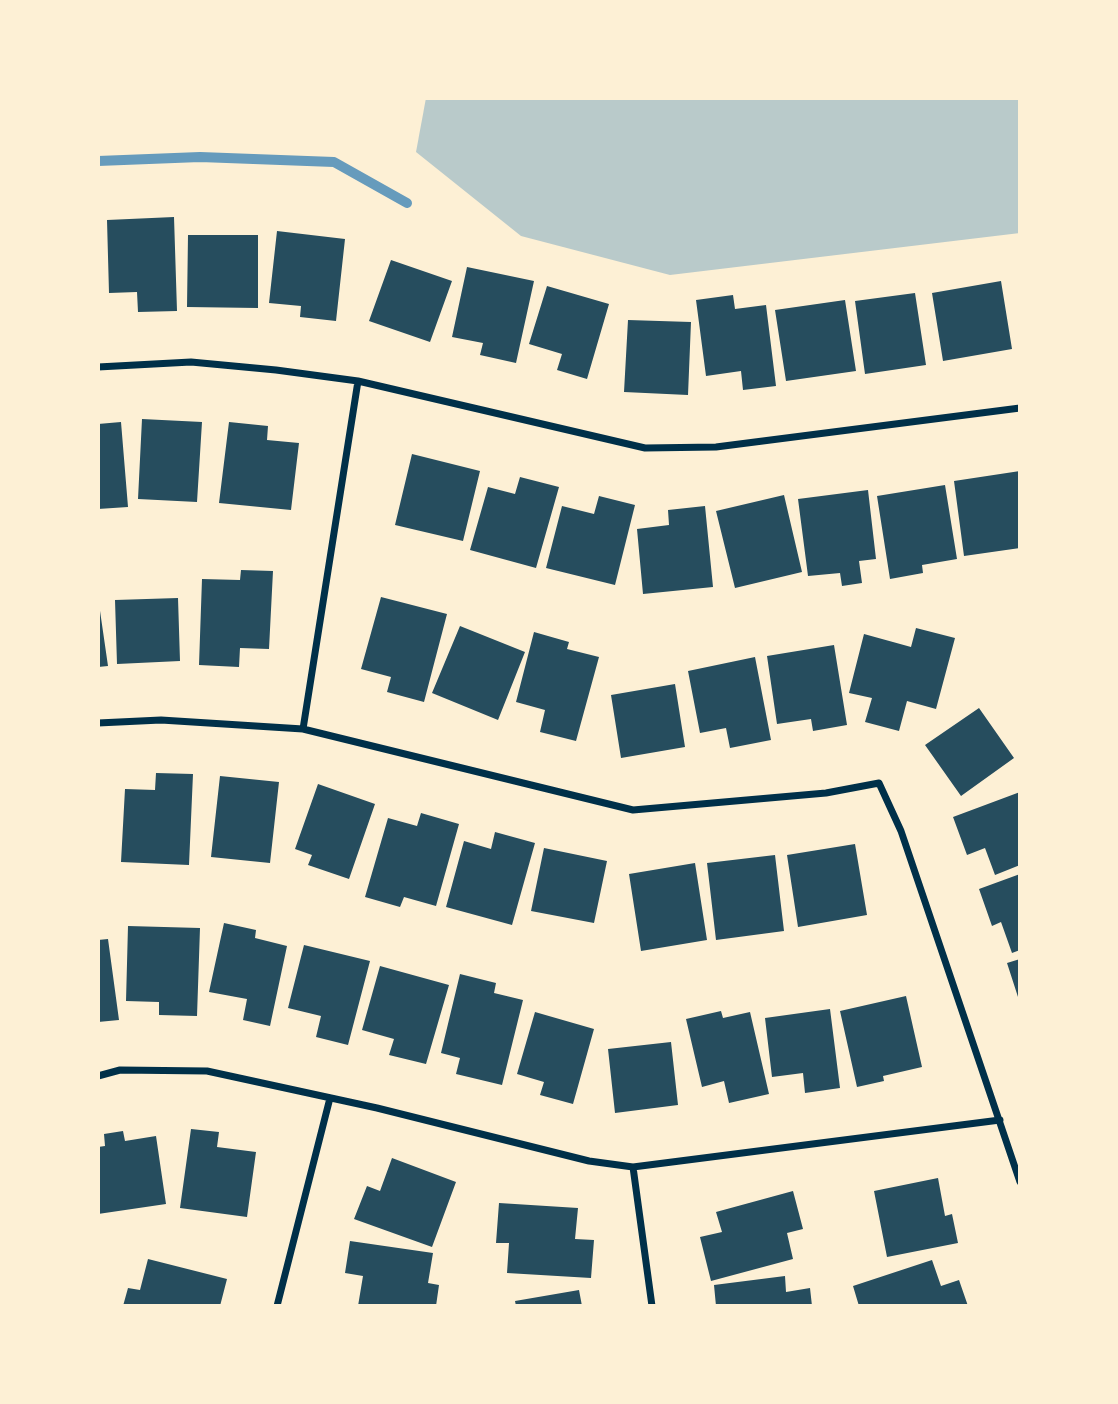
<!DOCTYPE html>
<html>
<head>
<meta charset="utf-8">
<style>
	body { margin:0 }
	#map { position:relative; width:1118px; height:1404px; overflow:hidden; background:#fdf0d5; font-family:"Source Sans 3",sans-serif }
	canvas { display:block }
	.frame { position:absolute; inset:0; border:100px solid #fdf0d5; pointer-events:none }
</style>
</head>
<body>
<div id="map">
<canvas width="1118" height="1404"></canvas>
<div class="frame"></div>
</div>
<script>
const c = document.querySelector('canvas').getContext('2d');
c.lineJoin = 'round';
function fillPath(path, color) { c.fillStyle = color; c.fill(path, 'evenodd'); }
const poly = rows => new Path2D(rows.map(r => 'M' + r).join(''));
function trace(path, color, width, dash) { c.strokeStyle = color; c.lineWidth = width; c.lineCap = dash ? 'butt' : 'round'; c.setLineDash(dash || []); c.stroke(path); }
fillPath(poly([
	[426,98,1020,98,1020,233,670,275,521,236,416,152]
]), '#b9caca');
trace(poly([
	[98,161,200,157,334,162,407,203]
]), '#669bbc', 10);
fillPath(poly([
	[174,217,177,311,138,312,137,292,109,293,107,220],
	[277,231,345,239,336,321,300,317,301,306,269,303],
	[188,235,258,235,258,308,187,307],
	[391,260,452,281,430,342,369,321],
	[467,267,534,281,516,363,480,355,483,343,452,337],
	[1001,281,1012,349,943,361,932,293],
	[547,286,609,304,587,379,557,370,562,354,529,344],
	[915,293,926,365,865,374,855,301],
	[733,295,735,309,766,305,776,386,743,390,741,371,706,376,696,300],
	[845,300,856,371,786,381,775,310],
	[628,320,691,322,688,395,624,392],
	[142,419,202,422,197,502,138,499],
	[121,422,128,507,98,509,98,424],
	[229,422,268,426,267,440,299,443,291,510,219,503],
	[412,454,480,471,463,541,395,525],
	[1020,471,1020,548,964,556,954,481],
	[520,477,559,487,536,568,470,550,488,487,515,494],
	[945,485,957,559,922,565,923,573,890,579,877,496],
	[868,490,876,559,859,561,862,583,842,586,840,573,808,576,798,499],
	[784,495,802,572,735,588,716,511],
	[599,496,635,505,615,585,546,568,562,506,594,514],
	[705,506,713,587,643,594,637,529,669,525,668,510],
	[241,570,273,571,269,649,240,648,239,667,199,665,202,579,240,580],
	[98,597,108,666,98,667],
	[381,597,447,614,424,702,387,692,391,677,361,669],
	[178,598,180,661,117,664,115,600],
	[460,626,525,652,498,720,432,693],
	[916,628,955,638,936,709,907,701,899,731,865,722,872,698,849,693,864,634,911,647],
	[534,632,569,642,567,649,599,657,576,741,540,732,545,710,516,702],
	[834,645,847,725,813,731,811,719,777,724,767,656],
	[755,657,771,740,730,748,726,728,700,733,688,671],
	[675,684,685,747,621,758,611,695],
	[979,708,1014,758,961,796,925,745],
	[156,773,193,774,189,865,121,862,125,789,155,790],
	[220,776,279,782,270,863,211,857],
	[318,784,375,804,349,879,308,865,312,855,295,849],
	[1020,792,1020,865,995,875,985,848,967,855,953,817],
	[421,813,459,824,436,906,404,897,400,907,365,897,388,818,417,826],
	[495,832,535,843,512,925,446,907,464,841,491,849],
	[855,844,867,915,798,927,787,855],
	[544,848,607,861,594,923,531,911],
	[775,855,784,931,716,940,707,863],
	[695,863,707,940,641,951,629,874],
	[1020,874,1020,950,1012,953,1001,922,992,926,979,889],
	[224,923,256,930,255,938,287,946,270,1026,243,1020,247,999,209,992],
	[128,926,200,928,197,1016,159,1015,159,1002,126,1001],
	[108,939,119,1020,98,1022,98,940],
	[304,945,370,961,348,1045,316,1037,321,1016,288,1008],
	[1020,959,1020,996,1018,997,1007,963],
	[380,966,449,985,426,1064,389,1055,394,1039,362,1030],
	[460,974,496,983,494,993,523,1000,502,1085,456,1074,460,1058,441,1053],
	[906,996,922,1067,883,1076,884,1081,857,1087,840,1011],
	[830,1009,840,1088,805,1093,803,1073,772,1077,765,1018],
	[721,1011,723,1018,750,1012,769,1094,729,1103,724,1081,702,1087,686,1019],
	[535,1012,594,1029,573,1104,540,1095,544,1082,517,1074],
	[671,1042,678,1105,615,1113,608,1049],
	[191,1129,219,1132,217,1147,256,1152,247,1217,180,1208],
	[123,1131,125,1141,156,1136,166,1204,98,1214,98,1147,105,1146,104,1134],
	[392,1158,456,1182,432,1247,354,1219,367,1186,380,1191],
	[938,1178,945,1216,952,1214,958,1243,887,1257,874,1191],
	[793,1191,803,1229,787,1233,793,1259,711,1281,700,1237,722,1232,716,1212],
	[499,1203,578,1208,575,1239,594,1240,591,1278,507,1273,509,1243,496,1243],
	[350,1241,433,1253,428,1283,439,1285,436,1306,358,1306,363,1276,345,1273],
	[148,1259,227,1279,220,1306,123,1306,128,1288,140,1290],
	[932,1260,941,1286,959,1280,968,1306,859,1306,853,1286],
	[785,1276,786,1292,810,1288,812,1306,716,1306,714,1285],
	[579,1290,582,1306,516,1306,515,1301]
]), '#264d5e');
trace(poly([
	[98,367,191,362,276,370,358,381,645,448,716,447,1020,408],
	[98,723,161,720,303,729,633,810,826,793,879,783,901,831,1020,1182],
	[303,729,358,381],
	[98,1076,120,1070,207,1071,377,1108,589,1161,633,1167,1000,1120],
	[633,1167,652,1306],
	[277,1306,330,1098]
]), '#003049', 7);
</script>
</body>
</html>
